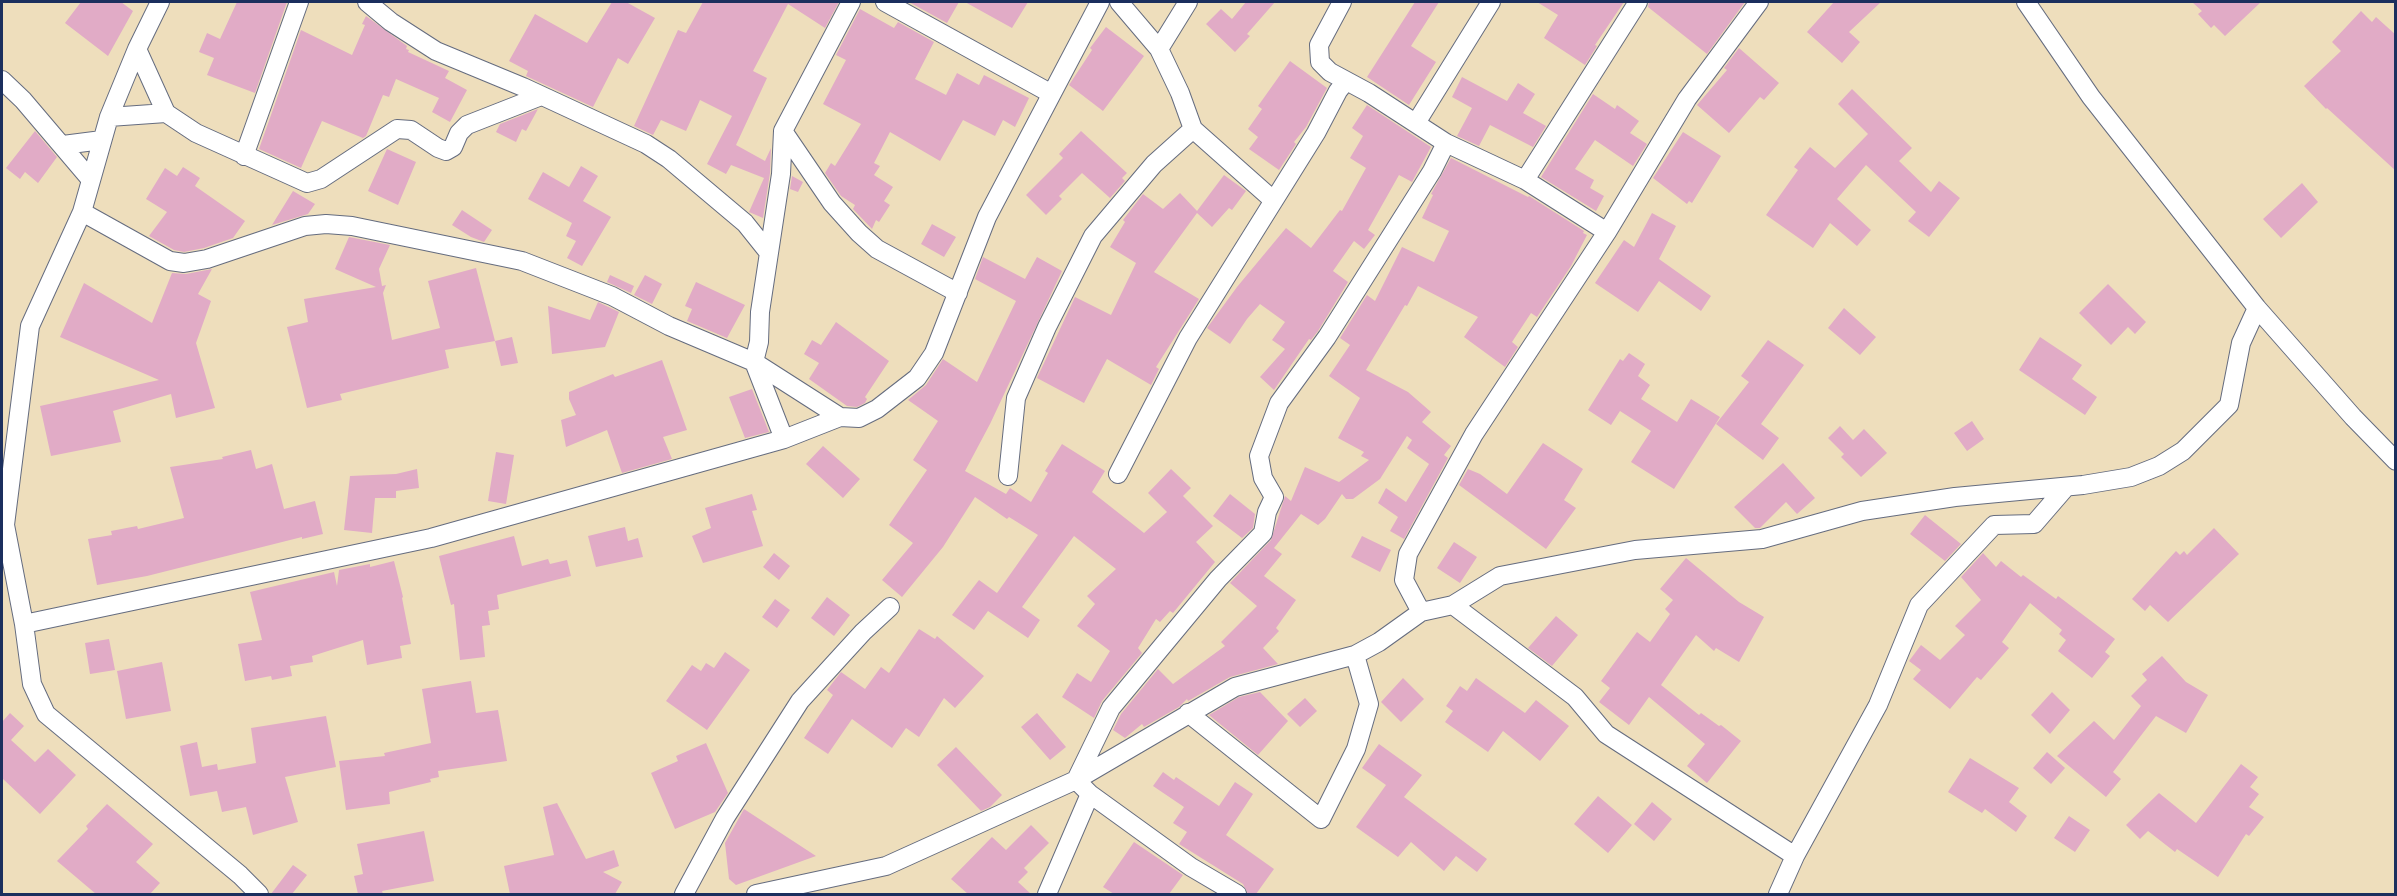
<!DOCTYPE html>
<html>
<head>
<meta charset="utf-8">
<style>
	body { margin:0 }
	#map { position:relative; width:2397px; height:896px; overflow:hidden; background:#eedebc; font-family:Cardo,serif }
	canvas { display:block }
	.frame { position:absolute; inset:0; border:3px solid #1b2f5e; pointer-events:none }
</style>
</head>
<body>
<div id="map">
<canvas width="2397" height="896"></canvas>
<div class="frame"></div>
</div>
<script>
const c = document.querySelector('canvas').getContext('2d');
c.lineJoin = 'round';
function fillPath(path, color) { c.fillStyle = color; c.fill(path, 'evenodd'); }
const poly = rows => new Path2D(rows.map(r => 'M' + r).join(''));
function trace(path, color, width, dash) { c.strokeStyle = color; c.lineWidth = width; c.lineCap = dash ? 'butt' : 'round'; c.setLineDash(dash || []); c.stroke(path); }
fillPath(poly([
	[81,2,121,2,133,11,108,56,65,23],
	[237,2,287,2,255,93,207,75,214,58,199,52,207,33,220,39],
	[612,2,626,2,655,18,628,64,618,58,593,107,526,76,528,71,509,61,535,14,587,43],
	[703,2,839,2,825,28,788,4,753,71,767,78,736,145,765,161,771,148,770,173,763,218,749,212,764,178,731,165,726,174,707,164,732,116,700,100,686,131,661,120,653,135,634,126,678,30,686,33],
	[909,2,959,2,947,23],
	[965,2,1028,2,1012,28],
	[1246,2,1275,2,1247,34,1250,36,1235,52,1206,24,1221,9,1232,19],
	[1415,2,1439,2,1411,46,1436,62,1409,105,1367,77],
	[1537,2,1624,2,1595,45,1597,46,1585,65,1544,38,1558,15],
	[1649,2,1745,2,1707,54,1648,7],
	[1834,2,1881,2,1849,32,1860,42,1842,63,1807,32],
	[2192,2,2261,2,2225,36,2214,25,2211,28,2198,14,2202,11],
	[860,9,894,28,898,22,934,42,915,79,946,95,957,73,979,85,984,75,1029,98,1015,127,1003,120,995,136,963,120,940,161,890,132,874,163,880,166,874,175,893,187,884,201,890,205,879,222,876,220,872,229,853,209,855,205,841,196,825,173,831,163,835,166,861,124,823,104,846,60,836,55],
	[2361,11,2372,22,2376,17,2396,35,2396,171,2327,108,2326,109,2304,86,2341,51,2332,42],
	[366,16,407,46,406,49,409,50,408,52,449,71,445,78,467,90,450,122,432,112,439,98,396,79,389,97,383,95,366,136,363,138,322,121,301,168,259,149,301,30,352,55,365,25,362,24],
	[1106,27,1144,56,1103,111,1069,85,1092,50,1090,48],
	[1739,48,1779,83,1764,100,1760,97,1729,133,1697,105,1727,70,1724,68],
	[1290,61,1327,88,1306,127,1294,142,1296,144,1279,170,1249,149,1258,137,1248,129,1262,109,1258,106],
	[1462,77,1507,101,1518,83,1535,94,1523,113,1546,126,1533,147,1490,125,1479,146,1457,136,1472,108,1452,97],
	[1852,89,1912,148,1899,161,1931,192,1939,181,1960,198,1929,237,1908,221,1916,212,1866,165,1837,199,1871,230,1857,246,1830,223,1813,248,1766,215,1798,170,1794,167,1810,147,1835,168,1868,134,1838,104],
	[1593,94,1615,109,1617,105,1639,121,1630,133,1647,144,1633,166,1595,140,1575,169,1594,180,1590,188,1604,196,1596,211,1541,177],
	[1367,105,1431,147,1412,182,1399,175,1368,230,1375,235,1364,249,1354,241,1333,271,1348,282,1318,331,1311,340,1309,339,1274,390,1260,377,1285,349,1272,340,1285,322,1260,304,1247,319,1230,344,1207,328,1237,287,1286,228,1311,248,1340,210,1342,211,1366,168,1350,158,1363,136,1352,128],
	[538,109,526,131,522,129,516,142,496,132,500,124],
	[35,131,57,157,38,183,25,172,20,179,6,168],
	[1081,131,1127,173,1122,178,1125,181,1110,198,1082,173,1059,196,1062,199,1046,215,1026,195,1063,158,1059,154],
	[1683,132,1721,156,1692,203,1689,201,1687,204,1653,178],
	[387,149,416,162,398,205,368,191],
	[1451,158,1528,197,1529,196,1584,231,1583,233,1587,235,1571,266,1537,317,1531,313,1512,342,1518,347,1505,367,1464,337,1478,317,1418,286,1407,306,1405,305,1366,370,1408,392,1431,412,1422,422,1451,446,1444,455,1448,458,1404,539,1390,531,1398,517,1378,503,1386,488,1406,502,1429,464,1407,448,1412,440,1407,436,1380,479,1353,499,1346,499,1342,494,1325,519,1318,525,1301,514,1274,548,1282,554,1264,576,1296,600,1276,628,1279,631,1263,648,1278,664,1230,677,1188,701,1187,699,1179,707,1144,727,1142,724,1125,738,1113,730,1121,714,1158,669,1173,684,1225,646,1221,642,1257,606,1230,583,1271,540,1285,496,1291,501,1305,467,1339,482,1369,460,1361,456,1364,452,1338,438,1360,398,1329,376,1350,345,1340,338,1367,295,1375,301,1402,247,1434,262,1449,231,1422,218,1433,195,1431,194],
	[581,166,598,176,583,201,611,217,582,266,567,258,576,241,566,236,572,223,528,199,543,172,569,187],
	[183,167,200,178,195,186,245,221,233,238,204,248,184,252,174,250,149,236,167,212,146,199,165,168,177,176],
	[1224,175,1246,191,1232,210,1229,208,1212,227,1197,213,1154,272,1199,299,1156,367,1159,369,1151,385,1107,359,1084,403,1037,378,1075,297,1111,315,1136,263,1110,247,1125,222,1123,220,1143,194,1163,209,1180,193,1197,211],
	[792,176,803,182,798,192,790,189],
	[2302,183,2318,202,2281,238,2263,219],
	[293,191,315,204,308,214,272,225],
	[462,210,492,230,484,242,471,237,452,225],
	[1652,213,1676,226,1659,259,1711,296,1701,311,1659,281,1638,312,1595,283,1624,240,1634,247],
	[932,224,956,237,944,257,921,244],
	[349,237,390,245,379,269,382,286,386,285,383,293,392,340,440,328,428,281,476,268,495,341,445,350,449,368,340,394,342,400,307,408,287,327,308,322,304,299,376,287,335,269],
	[983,257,1025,279,1037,257,1062,271,990,424,965,471,1006,494,1010,488,1031,502,1048,473,1045,471,1062,444,1105,471,1092,492,1144,533,1167,512,1148,493,1171,469,1191,488,1183,496,1213,526,1196,542,1215,562,1173,613,1170,611,1160,622,1156,619,1138,648,1142,653,1102,701,1094,718,1062,697,1077,673,1091,682,1110,651,1077,626,1095,604,1087,596,1116,569,1074,536,1022,607,1040,620,1028,638,988,611,974,630,952,615,979,580,997,593,1038,535,1009,517,1007,519,975,497,943,547,902,597,882,580,913,543,889,525,927,470,913,460,938,421,908,400,926,385,943,359,977,382,1016,301,975,279],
	[212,269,198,294,211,301,196,343,215,408,176,418,171,394,113,411,121,442,51,456,40,406,159,380,60,337,84,283,152,323,172,273,186,274],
	[610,275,634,286,631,293,607,282],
	[645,275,662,284,652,304,634,295],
	[696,282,745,305,727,338,687,321,692,309,685,306],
	[2108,284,2146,322,2135,334,2128,327,2111,345,2079,313],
	[598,302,619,312,605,347,552,354,548,306,590,320],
	[1844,308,1876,337,1860,355,1828,328],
	[836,322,889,361,865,397,867,399,865,403,857,407,847,406,809,379,819,363,804,354,812,340,821,345],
	[512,337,518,363,501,366,495,341],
	[2040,337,2082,365,2072,379,2097,397,2085,415,2019,370],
	[1768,340,1804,365,1761,424,1779,438,1763,460,1716,424,1749,382,1741,376],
	[1629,353,1645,364,1638,376,1650,385,1641,399,1677,422,1691,399,1720,417,1674,489,1631,462,1651,431,1620,411,1611,425,1588,410,1620,359,1623,361],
	[662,360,687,430,663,437,672,459,622,473,607,430,566,447,561,420,576,415,569,399,569,392,613,374,615,377],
	[752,389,769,432,745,438,729,397],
	[1972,421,1984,439,1967,451,1954,433],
	[1840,426,1853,440,1864,429,1887,453,1861,477,1841,457,1844,454,1828,438],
	[1543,443,1583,469,1564,500,1576,508,1546,549,1459,485,1468,469,1480,474,1507,494],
	[823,446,860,479,843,498,806,464],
	[251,450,256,469,272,464,284,509,315,501,323,534,302,539,302,537,147,576,97,585,88,539,112,535,111,531,137,526,138,529,184,518,170,467,223,459,222,457],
	[496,452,514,455,506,504,488,501],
	[1783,463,1815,498,1797,514,1786,502,1760,528,1755,528,1734,507],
	[417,469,419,488,396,491,396,498,375,498,372,533,344,530,350,476,396,474],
	[752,494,757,510,752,511,763,546,703,563,692,536,711,528,705,508],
	[1230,494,1255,514,1253,528,1242,538,1213,516],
	[1925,515,1961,544,1945,561,1910,534],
	[625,527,628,541,638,538,643,557,596,567,588,536],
	[2214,528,2239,554,2168,622,2150,605,2145,611,2132,599,2176,551,2180,555,2184,551,2187,555],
	[514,536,522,566,548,559,550,564,567,560,571,576,497,595,499,609,488,611,490,625,482,626,485,657,460,660,454,604,451,605,439,556],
	[1362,536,1391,550,1380,572,1351,557],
	[1454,542,1477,557,1460,583,1437,568],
	[774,553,790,566,779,580,763,567],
	[1983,553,1996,567,2001,561,2021,577,2023,575,2056,599,2058,596,2115,639,2105,652,2110,656,2092,678,2058,651,2066,640,2059,634,2062,630,2030,603,2002,642,2009,648,1981,680,1977,677,1950,709,1913,679,1921,670,1909,661,1921,645,1940,660,1965,635,1955,626,1981,600,1961,577],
	[1686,558,1739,602,1764,617,1739,662,1716,648,1714,651,1696,635,1661,685,1699,715,1701,713,1719,726,1721,725,1741,741,1707,783,1687,766,1705,744,1649,697,1629,725,1599,702,1610,688,1601,681,1637,632,1650,642,1670,614,1665,609,1673,600,1660,589],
	[394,561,403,597,402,598,411,644,400,646,402,658,367,665,363,640,312,656,313,662,290,666,292,676,272,680,271,676,245,681,238,644,262,640,250,592,334,572,337,586,339,570,370,564,370,567],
	[827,597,850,615,834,636,811,618],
	[775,599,790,610,777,628,762,617],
	[1556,616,1578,635,1552,666,1528,648],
	[919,629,935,639,937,636,984,676,955,708,944,698,919,737,906,728,892,748,852,719,828,754,804,738,833,695,827,690,841,672,865,689,881,667,889,673],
	[109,639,115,670,90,674,85,643],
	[725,652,750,670,707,730,666,701,692,665,701,671,706,663,714,668],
	[2162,656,2186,682,2208,695,2186,733,2156,716,2113,772,2121,779,2106,797,2057,756,2094,721,2114,740,2141,706,2131,696,2147,680,2142,674],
	[162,662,171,711,126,719,117,671],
	[1403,678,1424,699,1401,722,1381,702],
	[1476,678,1525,713,1536,700,1569,726,1540,761,1503,731,1488,752,1445,722,1453,711,1446,706,1460,686,1467,691],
	[471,681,476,713,498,710,507,761,438,771,439,777,430,779,431,782,389,792,390,804,346,810,339,761,385,756,384,753,431,743,422,689],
	[1260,692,1288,721,1258,755,1209,715,1239,697],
	[2052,692,2070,710,2050,734,2031,715],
	[1305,698,1317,711,1300,727,1287,714],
	[10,713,24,726,11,740,35,762,48,749,76,775,40,814,2,778,2,722],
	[1037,713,1066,747,1050,760,1021,727],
	[326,716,336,767,285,777,298,822,253,835,246,807,222,812,217,791,190,796,180,746,197,742,202,767,217,764,218,770,256,763,251,728],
	[706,743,728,793,715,812,675,829,651,773,678,761,676,756],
	[1379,744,1422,775,1404,797,1487,859,1477,872,1456,856,1444,871,1411,842,1398,857,1356,827,1386,785,1362,768],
	[956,747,1002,795,990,807,981,811,937,765],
	[2047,752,2065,768,2051,784,2033,768],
	[1970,758,2019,788,2009,802,2027,816,2016,832,1985,809,1982,813,1948,792],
	[2241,764,2258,777,2250,787,2259,794,2249,807,2264,817,2249,836,2246,834,2218,877,2177,849,2175,852,2148,831,2140,839,2126,825,2159,793,2196,823],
	[1163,772,1174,780,1176,777,1219,806,1235,782,1253,794,1226,835,1274,869,1256,894,1248,894,1243,884,1179,844,1187,832,1173,823,1184,807,1153,786],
	[1598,796,1632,825,1608,853,1574,824],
	[1652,802,1672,819,1654,841,1634,824],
	[557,803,586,859,614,850,619,866,603,872,622,882,615,894,510,894,504,866,554,855,543,807],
	[107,804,153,844,136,862,160,883,150,894,96,894,57,861,88,829,86,826],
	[744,809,816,856,736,885,729,879,725,843],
	[2069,816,2090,830,2075,852,2054,838],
	[1031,825,1049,843,1024,868,1028,872,1018,882,1031,894,968,894,951,879,992,837,1006,850],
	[424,831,434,881,382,891,383,894,358,894,354,876,363,874,357,844],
	[1134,842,1183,875,1169,894,1114,894,1103,887],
	[293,865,307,875,292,894,271,894]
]), '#e1abc6');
const street = poly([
	[160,2,137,49,109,117,82,212,30,326,5,525,24,624,32,684,46,714,240,875,259,894],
	[367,2,391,22,436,51,523,87,646,144,669,159,745,223,769,253],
	[885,2,1050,93],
	[1119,2,1159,49,1180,93,1193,129,1273,200],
	[1342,2,1319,45,1320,62,1330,72,1369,93,1446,143,1525,180,1607,232],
	[2026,2,2091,97,2257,308,2353,417,2396,461],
	[137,49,166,113,196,133,307,183,321,179,397,129,411,130,438,148,446,151,453,147,459,133,467,125,541,96],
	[1159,49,1188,2],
	[2,80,23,100,91,180],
	[109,117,166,113],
	[1416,123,1491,2],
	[783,131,832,203,859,233,877,249,958,293],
	[63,145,102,140],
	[244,156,299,2],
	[1525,180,1638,2],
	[82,212,170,261,184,263,207,259,305,226,326,224,352,226,522,261,612,296,669,326,754,362,840,417,859,418,877,409,917,378,934,353,987,217,1100,2],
	[784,439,754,362,759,342,760,312,781,174,783,131,851,2],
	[1118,474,1188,338,1316,133,1338,91,1346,81],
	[1008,476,1016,398,1047,327,1093,236,1154,164,1193,129],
	[1453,605,1575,697,1606,734,1795,856],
	[1421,612,1404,580,1408,554,1474,434,1607,232,1687,99,1759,2],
	[24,624,431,538,784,439,840,417],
	[1188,713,1321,819,1356,749,1369,704,1355,655],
	[1076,780,1111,708,1218,579,1263,533,1267,512,1274,497,1263,478,1259,456,1279,403,1327,337,1432,171,1446,143],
	[1076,780,1090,794,1191,867,1237,894],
	[684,894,725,818,800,701,863,632,890,607],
	[756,894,886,866,1076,780,1235,687,1355,655,1379,642,1421,612,1453,605,1500,576,1635,550,1762,539,1862,511,1955,497,2083,485,2131,477,2159,466,2183,451,2229,405,2241,343,2257,308],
	[1047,894,1090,794],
	[1778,894,1795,856,1878,705,1919,605,1994,525,2034,524,2066,487]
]);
trace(street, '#656c7f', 20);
trace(street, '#fff', 18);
</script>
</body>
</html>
